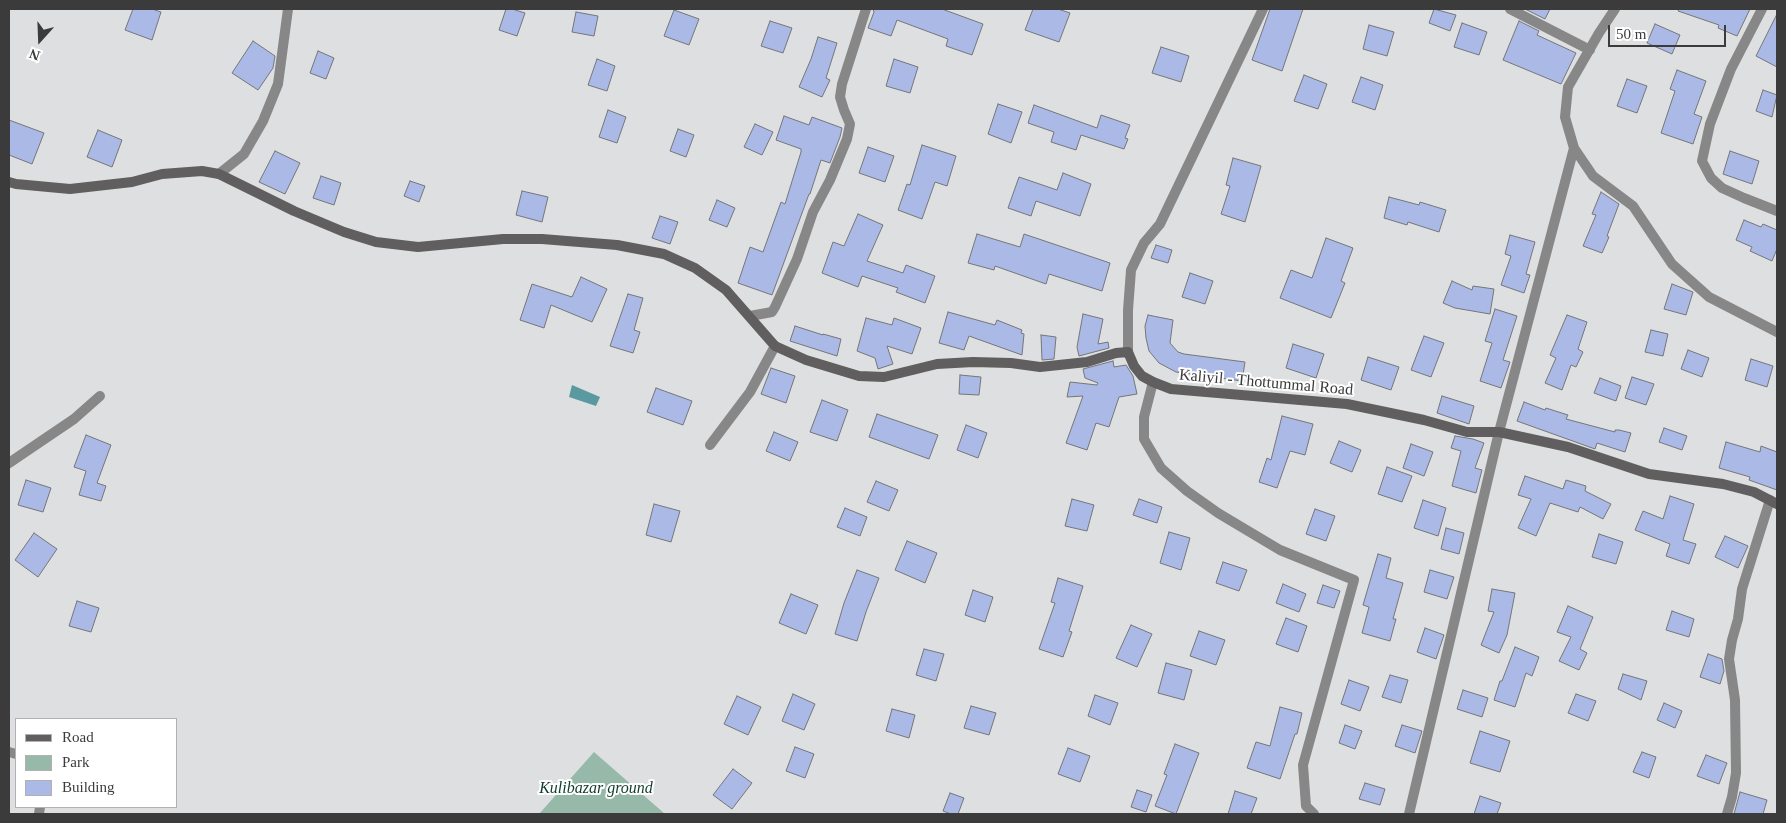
<!DOCTYPE html>
<html>
<head>
<meta charset="utf-8">
<style>
	body { margin:0 }
	#map { position:relative; width:1786px; height:823px; overflow:hidden; background:#dedfe1; font-family:"Times New Roman",serif }
	canvas { display:block }
	.frame { position:absolute; inset:0; border:10px solid #3b3b3c; pointer-events:none }
	.legend { position:absolute; left:15px; top:718px; width:162px; height:90px; box-sizing:border-box; background:#fff; border:1px solid #b1b1b1; margin:0; padding:6px 9px; list-style:none; font-size:15px; color:#3b3b3c }
	.legend li { display:flex; align-items:center; gap:10px; height:25px }
	.legend b { width:25px; border:1px solid #b1b1b1 }
	.north { position:absolute; left:15px; top:15px; width:50px; height:50px; -webkit-text-stroke:4px #fff; paint-order:stroke; rotate:200deg; font-size:14px; font-weight:700; line-height:20px; text-align:center; color:#3b3b3c }
	.north::after { content:''; display:block; margin:auto; width:18px; height:22px; background:#3b3b3c; clip-path:polygon(50% 0,100% 100%,50% 72%,0 100%) }
	.scale { position:absolute; left:1608px; top:25px; width:118px; height:22px; box-sizing:border-box; border:2px solid #3b3b3c; border-top:0; padding-left:6px; font-size:15px; line-height:18px; white-space:nowrap; color:#3b3b3c; -webkit-text-stroke:4px #fff; paint-order:stroke }
</style>
</head>
<body>
<div id="map">
<canvas width="1786" height="823"></canvas>
<div class="frame"></div>
<ul class="legend">
<li><b style="height:6px;background:#605e5e"></b>Road</li>
<li><b style="height:14px;background:#97b9a9"></b>Park</li>
<li><b style="height:14px;background:#aab9e6"></b>Building</li>
</ul>
<div class="north">N</div>
<div class="scale">50 m</div>
</div>
<script>
const c = document.querySelector('canvas').getContext('2d');
c.lineJoin = 'round';
function fillPath(path, color) { c.fillStyle = color; c.fill(path, 'evenodd'); }
const poly = rows => new Path2D(rows.map(r => 'M' + r).join(''));
function trace(path, color, width, dash) { c.strokeStyle = color; c.lineWidth = width; c.lineCap = dash ? 'butt' : 'round'; c.setLineDash(dash || []); c.stroke(path); }
function label(font, color, halo, rows, align = 'center') {
  c.font = font + ' "Times New Roman",serif'; c.lineWidth = 4; c.setLineDash([]); c.textBaseline = 'middle'; c.strokeStyle = halo; c.fillStyle = color; for (const [text, x, y, turn = 0] of rows) {
    c.save(); c.translate(x, y); c.rotate((+turn || 0) * Math.PI / 180); c.textAlign = isNaN(turn) ? turn : align; if (halo) c.strokeText(text, 0, 0); c.fillText(text, 0, 0); c.restore();
  }
}
fillPath(poly([
	[594,752,665,814,539,814]
]), '#97b9a9');
fillPath(poly([
	[572,385,600,397,596,406,569,397]
]), '#5a999f');
const building = poly([
	[133,9,152,9,161,12,152,40,125,30,133,9],
	[506,9,512,9,525,13,517,36,499,30,506,9],
	[873,9,942,9,983,24,972,55,946,46,948,39,897,20,891,36,868,28,874,12,873,9],
	[1033,9,1058,9,1070,13,1059,42,1025,30,1033,9],
	[1270,9,1303,9,1282,71,1252,60,1270,9],
	[1434,9,1456,15,1450,31,1429,23,1434,9],
	[1525,9,1550,9,1545,19,1525,9],
	[1679,9,1750,9,1737,36,1718,28,1719,25,1678,11,1679,9],
	[674,10,699,19,689,45,664,36,674,10],
	[576,12,598,16,594,36,572,32,576,12],
	[1777,14,1777,67,1756,56,1777,14],
	[770,21,792,28,783,53,761,46,770,21],
	[1519,21,1539,31,1537,35,1576,53,1561,84,1503,60,1519,21],
	[1462,23,1487,32,1479,55,1454,47,1462,23],
	[1655,24,1680,35,1672,54,1647,43,1655,24],
	[1369,25,1394,32,1387,56,1363,49,1369,25],
	[818,37,837,43,826,78,830,80,822,97,799,87,811,59,818,37],
	[253,41,275,56,273,68,258,90,232,73,253,41],
	[1161,47,1189,56,1181,82,1152,73,1161,47],
	[318,51,334,58,326,79,310,73,318,51],
	[597,59,615,66,607,91,588,85,597,59],
	[894,59,918,67,910,93,886,86,894,59],
	[1677,70,1706,81,1694,114,1702,117,1693,144,1661,133,1675,91,1670,89,1677,70],
	[1304,75,1327,84,1318,109,1294,101,1304,75],
	[1361,77,1383,85,1375,110,1352,102,1361,77],
	[1627,79,1647,86,1637,113,1617,106,1627,79],
	[1763,90,1777,95,1772,117,1756,111,1763,90],
	[998,104,1022,112,1011,143,988,134,998,104],
	[1034,105,1097,128,1101,115,1130,125,1125,138,1128,139,1124,149,1081,135,1076,150,1051,142,1054,132,1028,123,1034,105],
	[608,110,626,117,617,143,599,137,608,110],
	[784,116,809,125,812,117,842,128,840,137,830,163,821,160,810,194,809,194,772,295,738,283,750,247,763,252,781,202,785,204,801,152,801,149,776,140,784,116],
	[9,120,44,133,32,164,9,155,9,120],
	[755,124,773,132,762,155,744,147,755,124],
	[678,129,694,135,686,157,670,151,678,129],
	[98,130,122,140,112,167,87,157,98,130],
	[922,145,956,156,947,186,935,182,922,219,898,210,907,184,910,185,922,145],
	[868,147,894,156,885,182,859,173,868,147],
	[275,151,300,163,285,194,259,182,275,151],
	[1730,151,1759,161,1752,184,1723,174,1730,151],
	[1233,158,1261,166,1245,222,1221,214,1230,186,1226,185,1233,158],
	[1063,173,1091,184,1080,216,1036,201,1031,216,1008,208,1019,177,1057,190,1063,173],
	[321,176,341,183,334,205,313,198,321,176],
	[410,181,425,186,419,202,404,196,410,181],
	[522,191,548,197,542,222,516,215,522,191],
	[1601,192,1619,204,1607,236,1609,237,1602,253,1583,246,1596,215,1592,214,1601,192],
	[1389,197,1419,205,1420,202,1446,210,1439,232,1408,222,1407,225,1384,218,1389,197],
	[717,200,735,208,727,227,709,220,717,200],
	[858,214,883,225,867,261,903,273,906,265,935,276,925,303,896,292,898,288,862,276,858,287,822,273,833,242,844,246,858,214],
	[660,216,678,222,670,244,652,238,660,216],
	[1744,220,1761,227,1763,224,1777,230,1777,249,1772,261,1750,251,1752,247,1736,240,1744,220],
	[977,234,1020,247,1024,234,1110,263,1102,291,1049,274,1046,284,995,266,994,270,968,263,977,234],
	[1510,235,1535,242,1526,274,1530,275,1524,293,1501,285,1511,256,1505,254,1510,235],
	[1326,238,1353,248,1341,281,1345,283,1331,318,1280,298,1291,270,1312,278,1326,238],
	[1156,245,1172,250,1168,263,1151,258,1156,245],
	[1190,273,1213,281,1205,304,1182,297,1190,273],
	[581,277,607,289,592,322,551,305,544,328,520,320,532,284,572,297,581,277],
	[1452,281,1472,290,1473,286,1494,289,1490,314,1455,308,1443,303,1452,281],
	[1672,284,1693,292,1686,315,1664,309,1672,284],
	[628,294,643,298,634,330,640,332,633,353,610,346,628,294],
	[1495,309,1517,316,1503,360,1510,362,1501,388,1480,381,1492,343,1485,341,1495,309],
	[948,312,995,325,997,320,1022,330,1021,333,1024,334,1022,355,969,336,964,350,939,343,948,312],
	[1083,314,1103,319,1098,344,1108,342,1109,348,1079,356,1077,347,1083,314],
	[1148,315,1173,320,1170,343,1178,352,1184,354,1245,362,1242,381,1176,372,1159,363,1149,351,1146,338,1145,326,1148,315],
	[1567,315,1587,322,1578,349,1583,352,1576,367,1571,365,1562,390,1545,383,1556,358,1550,355,1567,315],
	[866,318,892,325,894,318,921,328,912,354,887,346,893,364,878,369,875,358,857,351,866,318],
	[795,326,823,335,823,334,841,339,837,356,790,341,795,326],
	[1651,330,1668,334,1663,356,1645,352,1651,330],
	[1041,335,1056,337,1054,359,1042,360,1041,335],
	[1424,336,1444,343,1431,377,1411,370,1424,336],
	[1293,344,1324,354,1316,378,1286,368,1293,344],
	[1688,350,1709,358,1702,377,1681,369,1688,350],
	[1368,357,1399,367,1391,390,1361,380,1368,357],
	[1751,359,1773,366,1767,387,1745,380,1751,359],
	[1113,361,1114,367,1126,365,1133,376,1137,394,1119,397,1109,427,1096,423,1087,450,1066,443,1083,396,1067,397,1070,382,1097,385,1098,383,1085,378,1083,369,1113,361],
	[771,368,795,376,786,403,761,394,771,368],
	[960,375,981,377,979,395,959,394,960,375],
	[1632,377,1654,384,1646,405,1625,398,1632,377],
	[1600,378,1621,386,1616,401,1594,393,1600,378],
	[656,388,692,401,683,425,647,412,656,388],
	[1442,396,1474,406,1469,424,1437,413,1442,396],
	[822,400,848,410,837,441,810,432,822,400],
	[1524,402,1545,410,1546,408,1568,415,1566,419,1615,432,1615,430,1619,430,1631,433,1625,452,1597,443,1595,449,1517,421,1524,402],
	[877,414,938,435,929,459,869,437,877,414],
	[1282,416,1313,424,1305,455,1290,451,1277,488,1259,482,1267,458,1271,460,1282,416],
	[966,425,987,433,978,458,957,450,966,425],
	[1664,428,1687,436,1682,450,1659,442,1664,428],
	[774,432,798,442,790,461,766,451,774,432],
	[86,435,111,445,97,483,106,486,101,501,79,495,86,471,74,467,86,435],
	[1455,436,1473,439,1484,443,1475,468,1482,470,1476,493,1452,486,1461,451,1451,448,1455,436],
	[1339,441,1361,450,1352,472,1330,463,1339,441],
	[1726,442,1760,452,1761,446,1777,452,1777,490,1749,480,1750,477,1719,468,1726,442],
	[1411,444,1433,452,1424,476,1403,468,1411,444],
	[1387,467,1412,476,1402,502,1378,494,1387,467],
	[1525,476,1563,489,1566,480,1586,486,1585,491,1611,504,1603,519,1580,507,1578,512,1550,503,1536,536,1518,528,1531,499,1518,495,1525,476],
	[26,480,51,488,43,512,18,505,26,480],
	[876,481,898,490,889,511,867,502,876,481],
	[1670,496,1694,504,1683,540,1696,544,1689,564,1666,556,1670,544,1635,530,1643,511,1663,519,1670,496],
	[1072,499,1094,505,1087,531,1065,526,1072,499],
	[1139,499,1162,507,1157,523,1133,515,1139,499],
	[1423,500,1446,508,1438,536,1414,528,1423,500],
	[654,504,680,511,671,542,646,535,654,504],
	[845,508,867,517,860,536,837,527,845,508],
	[1315,509,1335,516,1326,541,1306,534,1315,509],
	[1446,528,1464,533,1459,554,1441,549,1446,528],
	[1169,532,1190,538,1181,570,1160,563,1169,532],
	[34,533,57,549,38,577,15,560,34,533],
	[1599,534,1623,542,1616,564,1592,557,1599,534],
	[1725,536,1748,546,1738,568,1715,557,1725,536],
	[907,541,937,553,925,583,895,570,907,541],
	[1378,554,1391,558,1386,578,1403,583,1393,619,1396,619,1390,641,1362,633,1369,607,1363,605,1378,554],
	[1223,562,1247,570,1239,591,1216,583,1223,562],
	[857,570,879,578,866,612,857,641,835,634,844,603,857,570],
	[1430,570,1454,577,1447,599,1424,592,1430,570],
	[1058,578,1083,586,1069,631,1072,632,1063,657,1039,649,1055,603,1051,602,1058,578],
	[1283,584,1306,594,1299,612,1276,603,1283,584],
	[1323,585,1340,591,1334,608,1317,603,1323,585],
	[1492,589,1515,593,1507,635,1499,653,1481,645,1494,612,1488,611,1492,589],
	[973,590,993,597,985,622,965,615,973,590],
	[791,594,818,605,806,634,779,623,791,594],
	[77,601,99,608,91,632,69,626,77,601],
	[1568,606,1593,617,1580,649,1587,653,1579,670,1559,661,1571,637,1557,632,1568,606],
	[1672,611,1694,619,1689,637,1666,630,1672,611],
	[1286,618,1307,626,1298,652,1276,644,1286,618],
	[1131,625,1152,634,1137,667,1116,658,1131,625],
	[1425,628,1444,635,1436,659,1417,652,1425,628],
	[1199,631,1225,640,1216,665,1190,656,1199,631],
	[1515,647,1539,657,1532,676,1526,673,1515,707,1494,700,1500,681,1502,681,1515,647],
	[924,649,944,654,936,681,916,675,924,649],
	[1708,654,1722,659,1724,671,1720,684,1700,677,1708,654],
	[1166,663,1192,670,1184,700,1158,693,1166,663],
	[1623,674,1647,681,1641,700,1618,689,1623,674],
	[1390,675,1408,680,1401,703,1382,697,1390,675],
	[1349,680,1369,687,1360,711,1341,704,1349,680],
	[1463,690,1488,698,1482,717,1457,709,1463,690],
	[793,694,815,704,804,730,782,721,793,694],
	[1576,694,1596,701,1588,721,1568,713,1576,694],
	[1095,695,1118,703,1110,725,1088,716,1095,695],
	[737,696,761,707,748,735,724,724,737,696],
	[1664,703,1682,711,1675,728,1657,720,1664,703],
	[971,706,996,713,989,735,964,728,971,706],
	[1280,707,1302,713,1297,734,1295,734,1280,779,1247,768,1256,742,1270,746,1280,707],
	[892,709,915,715,909,738,886,731,892,709],
	[1345,725,1362,731,1355,749,1339,743,1345,725],
	[1402,725,1422,731,1415,753,1395,746,1402,725],
	[1480,731,1510,741,1500,772,1470,763,1480,731],
	[1175,744,1199,753,1176,814,1155,806,1167,775,1164,774,1175,744],
	[795,747,814,754,805,778,786,771,795,747],
	[1068,748,1090,756,1080,782,1058,774,1068,748],
	[1642,752,1656,757,1649,778,1633,772,1642,752],
	[1706,755,1727,763,1719,784,1697,776,1706,755],
	[733,769,752,783,732,809,713,795,733,769],
	[1365,783,1385,789,1380,805,1359,799,1365,783],
	[1137,790,1152,795,1146,812,1131,807,1137,790],
	[1235,791,1257,798,1251,814,1228,814,1235,791],
	[1740,792,1767,800,1763,814,1734,814,1740,792],
	[950,793,964,798,958,814,951,814,943,811,950,793],
	[1480,796,1501,803,1497,814,1474,814,1480,796]
]);
fillPath(building, '#aab9e6');
trace(building, '#757678', 1);
trace(poly([
	[1510,9,1590,50],
	[1615,9,1599,33,1568,87,1565,117,1574,148,1593,176,1633,206,1672,264,1709,297,1777,332],
	[1762,9,1731,69,1710,124,1702,161,1711,178,1722,188,1744,198,1777,211],
	[219,174,244,154,263,121,278,84,288,9],
	[750,316,772,312,775,307,797,259,813,212,830,180,847,139,850,124,844,110,840,97,842,84,866,9],
	[1128,352,1128,310,1131,270,1144,243,1160,224,1263,9],
	[1153,382,1144,417,1144,439,1161,468,1187,491,1218,513,1280,550,1354,580,1303,765,1306,806,1314,814],
	[710,445,750,392,775,346],
	[9,463,74,419,100,396],
	[9,752,16,754],
	[39,814,40,807],
	[1409,814,1499,432,1574,148],
	[1727,814,1732,797,1736,773,1735,700,1729,659,1732,640,1738,619,1742,589,1770,500]
]), '#888787', 10);
trace(poly([
	[9,182,16,184,70,189,132,182,162,174,202,171,219,174,294,211,344,232,376,242,418,247,503,239,542,239,617,245,664,254,695,268,726,290,775,346,806,360,859,376,884,377,937,364,973,362,1011,363,1040,367,1087,362,1116,353,1128,352,1134,366,1142,376,1153,382,1171,389,1347,404,1424,420,1467,432,1499,432,1568,447,1649,474,1723,484,1754,492,1777,504]
]), '#605e5e', 10);
label('16px', '#3b3b3c', '#fff', [
	["Kaliyil - Thottummal Road",1266,383,5]
]);
label('italic 16px', '#103c2c', '#fff', [
	["Kulibazar ground",596,789]
]);
</script>
</body>
</html>
